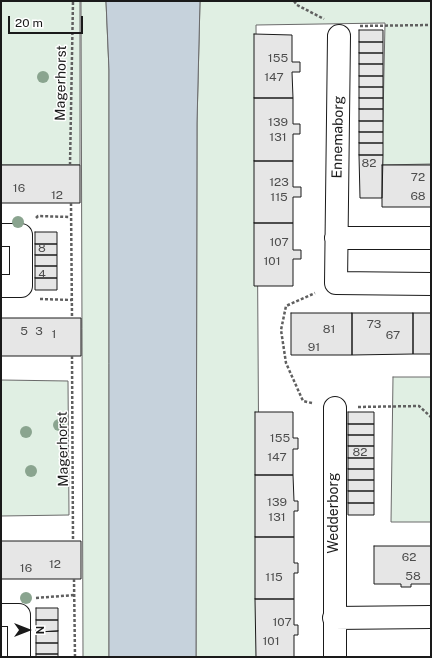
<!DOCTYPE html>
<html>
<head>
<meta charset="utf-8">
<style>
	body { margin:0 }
	#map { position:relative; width:432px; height:658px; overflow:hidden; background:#fff; font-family:"Public Sans",sans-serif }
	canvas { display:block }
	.frame { position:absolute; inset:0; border:2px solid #1a1a1a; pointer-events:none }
	.north { position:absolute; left:8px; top:610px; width:40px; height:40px; -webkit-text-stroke:3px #fff; paint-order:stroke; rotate:90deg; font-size:11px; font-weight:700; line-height:16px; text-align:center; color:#1a1a1a }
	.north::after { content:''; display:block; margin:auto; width:14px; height:18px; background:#1a1a1a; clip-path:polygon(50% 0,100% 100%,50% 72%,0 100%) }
	.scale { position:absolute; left:8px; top:16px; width:75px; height:18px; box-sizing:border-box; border:2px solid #1a1a1a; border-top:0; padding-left:5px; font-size:12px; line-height:14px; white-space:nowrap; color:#1a1a1a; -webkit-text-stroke:3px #fff; paint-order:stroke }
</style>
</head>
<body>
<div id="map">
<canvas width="432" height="658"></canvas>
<div class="frame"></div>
<div class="north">N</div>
<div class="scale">20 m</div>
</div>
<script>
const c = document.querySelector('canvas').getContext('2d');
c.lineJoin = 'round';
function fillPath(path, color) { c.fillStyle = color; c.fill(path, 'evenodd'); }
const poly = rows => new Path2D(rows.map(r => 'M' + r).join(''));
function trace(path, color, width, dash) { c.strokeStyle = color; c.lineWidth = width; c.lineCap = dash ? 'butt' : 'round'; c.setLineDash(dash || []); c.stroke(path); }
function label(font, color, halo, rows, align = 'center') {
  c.font = font + ' "Public Sans",sans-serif'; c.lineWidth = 3; c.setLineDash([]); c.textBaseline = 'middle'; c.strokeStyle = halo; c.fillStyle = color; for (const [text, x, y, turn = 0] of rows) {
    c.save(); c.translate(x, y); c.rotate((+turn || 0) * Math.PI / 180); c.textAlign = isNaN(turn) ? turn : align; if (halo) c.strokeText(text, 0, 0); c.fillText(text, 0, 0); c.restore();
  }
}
const green = poly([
	[1,1,80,1,80,165,1,165,1,1],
	[81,1,106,1,109,70,109,657,83,657,81,1],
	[200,1,431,1,431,164,382,165,385,23,256,25,260,657,196,657,197,123,200,1],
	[393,377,431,377,431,522,391,522,393,377],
	[1,380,68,381,69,515,1,516,1,380]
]);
fillPath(green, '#e0efe3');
trace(green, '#6a6a6a', 1);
const water = poly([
	[106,1,200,1,197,123,196,657,109,657,109,70,106,1]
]);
fillPath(water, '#c6d2dc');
trace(water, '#6a6a6a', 1);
const building = poly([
	[359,30,383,30,383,42,359,42,359,30],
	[254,34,292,35,292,62,300,62,300,72,292,72,293,98,254,98,254,34],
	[359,42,383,42,383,53,359,53,359,42],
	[359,53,383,53,383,64,359,64,359,53],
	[359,64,383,64,383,76,359,76,359,64],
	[359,76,383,76,383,87,359,87,359,76],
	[359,87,383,87,383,98,359,98,359,87],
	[254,98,293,98,293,124,300,124,300,134,293,134,293,161,254,161,254,98],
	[359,98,383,98,383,109,359,109,359,98],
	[359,109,383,109,383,121,359,121,359,109],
	[359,121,383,121,383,132,359,132,359,121],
	[359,132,383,132,383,143,359,143,359,132],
	[359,143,383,143,383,155,359,155,359,143],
	[359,155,383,155,382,198,360,198,359,155],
	[254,161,293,161,293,187,301,187,301,197,293,197,293,223,254,223,254,161],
	[1,165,80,165,80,203,1,203,1,165],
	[382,165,431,165,431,207,382,207,382,165],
	[254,223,293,223,293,250,301,250,301,259,293,259,293,286,254,286,254,223],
	[35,232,57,232,57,244,35,244,35,232],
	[35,244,57,244,57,255,35,255,35,244],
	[35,255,57,255,57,266,35,266,35,255],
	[35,266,57,266,57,278,35,278,35,266],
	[35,278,57,278,57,290,35,290,35,278],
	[291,313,352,313,352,355,291,355,291,313],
	[352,313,413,313,413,354,352,355,352,313],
	[413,313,431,313,431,354,413,354,413,313],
	[1,318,81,318,81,356,1,356,1,318],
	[255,412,293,412,293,438,298,438,298,449,293,449,293,475,255,475,255,412],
	[348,412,374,412,374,424,348,424,348,412],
	[348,424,374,424,374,435,348,435,348,424],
	[348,435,374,435,374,446,348,446,348,435],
	[348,446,374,446,374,458,348,458,348,446],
	[348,458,374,458,374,469,348,469,348,458],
	[348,469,374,469,374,480,348,480,348,469],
	[255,475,293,475,294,501,298,501,298,511,294,511,294,537,255,537,255,475],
	[348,480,374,480,374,491,348,491,348,480],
	[348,491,374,491,374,503,348,503,348,491],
	[348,503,374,503,374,515,348,515,348,503],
	[255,537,294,537,294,563,298,563,298,573,294,573,294,599,255,599,255,537],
	[1,541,81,541,81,579,1,579,1,541],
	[374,546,431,546,431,584,411,584,411,587,401,587,401,584,374,584,374,546],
	[255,599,294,599,294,625,298,625,298,635,294,635,294,657,256,657,255,599],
	[36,608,58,608,58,620,36,620,36,608],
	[36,620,58,620,58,631,36,632,36,620],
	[58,631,58,643,36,643,36,632,58,631],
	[36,643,58,643,58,654,36,654,36,643],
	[36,654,58,654,58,657,36,657,36,654]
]);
fillPath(building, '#e6e6e6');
trace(building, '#1a1a1a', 1);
const minor = poly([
	[339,36,336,283,431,284],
	[1,235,21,235,21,286,1,286],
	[336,238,431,238],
	[1,615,19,615,19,657],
	[334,618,431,617],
	[335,657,335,408]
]);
trace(minor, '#1a1a1a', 24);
trace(poly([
	[294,1,297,5,324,19],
	[360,26,431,25],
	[70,165,73,1],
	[71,203,72,318],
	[36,218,38,216,70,217],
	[40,299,72,300],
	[72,356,73,541],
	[312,403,303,401,286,363,281,330,286,306,315,293],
	[358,407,419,406,431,417],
	[74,579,75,657],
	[36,598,74,595]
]), '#5f5f5f', 2.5, [3, 2]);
trace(minor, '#fff', 22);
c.fillStyle = '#8aa48f';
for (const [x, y] of [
	[43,77],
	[18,222],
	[59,425],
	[26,432],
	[31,471],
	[26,598]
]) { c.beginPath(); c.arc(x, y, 6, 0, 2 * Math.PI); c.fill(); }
label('12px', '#4d4d4d', null, [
	["155",278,58],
	["147",274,77],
	["139",278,122],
	["131",278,137],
	["82",369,163],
	["72",418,177],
	["123",279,182],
	["16",19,188],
	["12",57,195],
	["68",418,196],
	["115",279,197],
	["107",279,242],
	["8",42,248],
	["101",272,261],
	["4",42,274],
	["73",374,324],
	["81",329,329],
	["5",24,331],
	["3",39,331],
	["1",54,334],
	["67",393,335],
	["91",314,347],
	["155",280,438],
	["82",360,452],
	["147",277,457],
	["139",277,502],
	["131",277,517],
	["62",409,557],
	["12",55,564],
	["16",26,568],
	["58",413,576],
	["115",274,577],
	["107",282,622],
	["101",271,641]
]);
label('14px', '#1a1a1a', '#fff', [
	["Magerhorst",61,83,-89],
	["Ennemaborg",338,137,-89],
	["Magerhorst",63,449,-91],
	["Wedderborg",334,513,-90]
]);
</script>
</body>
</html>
